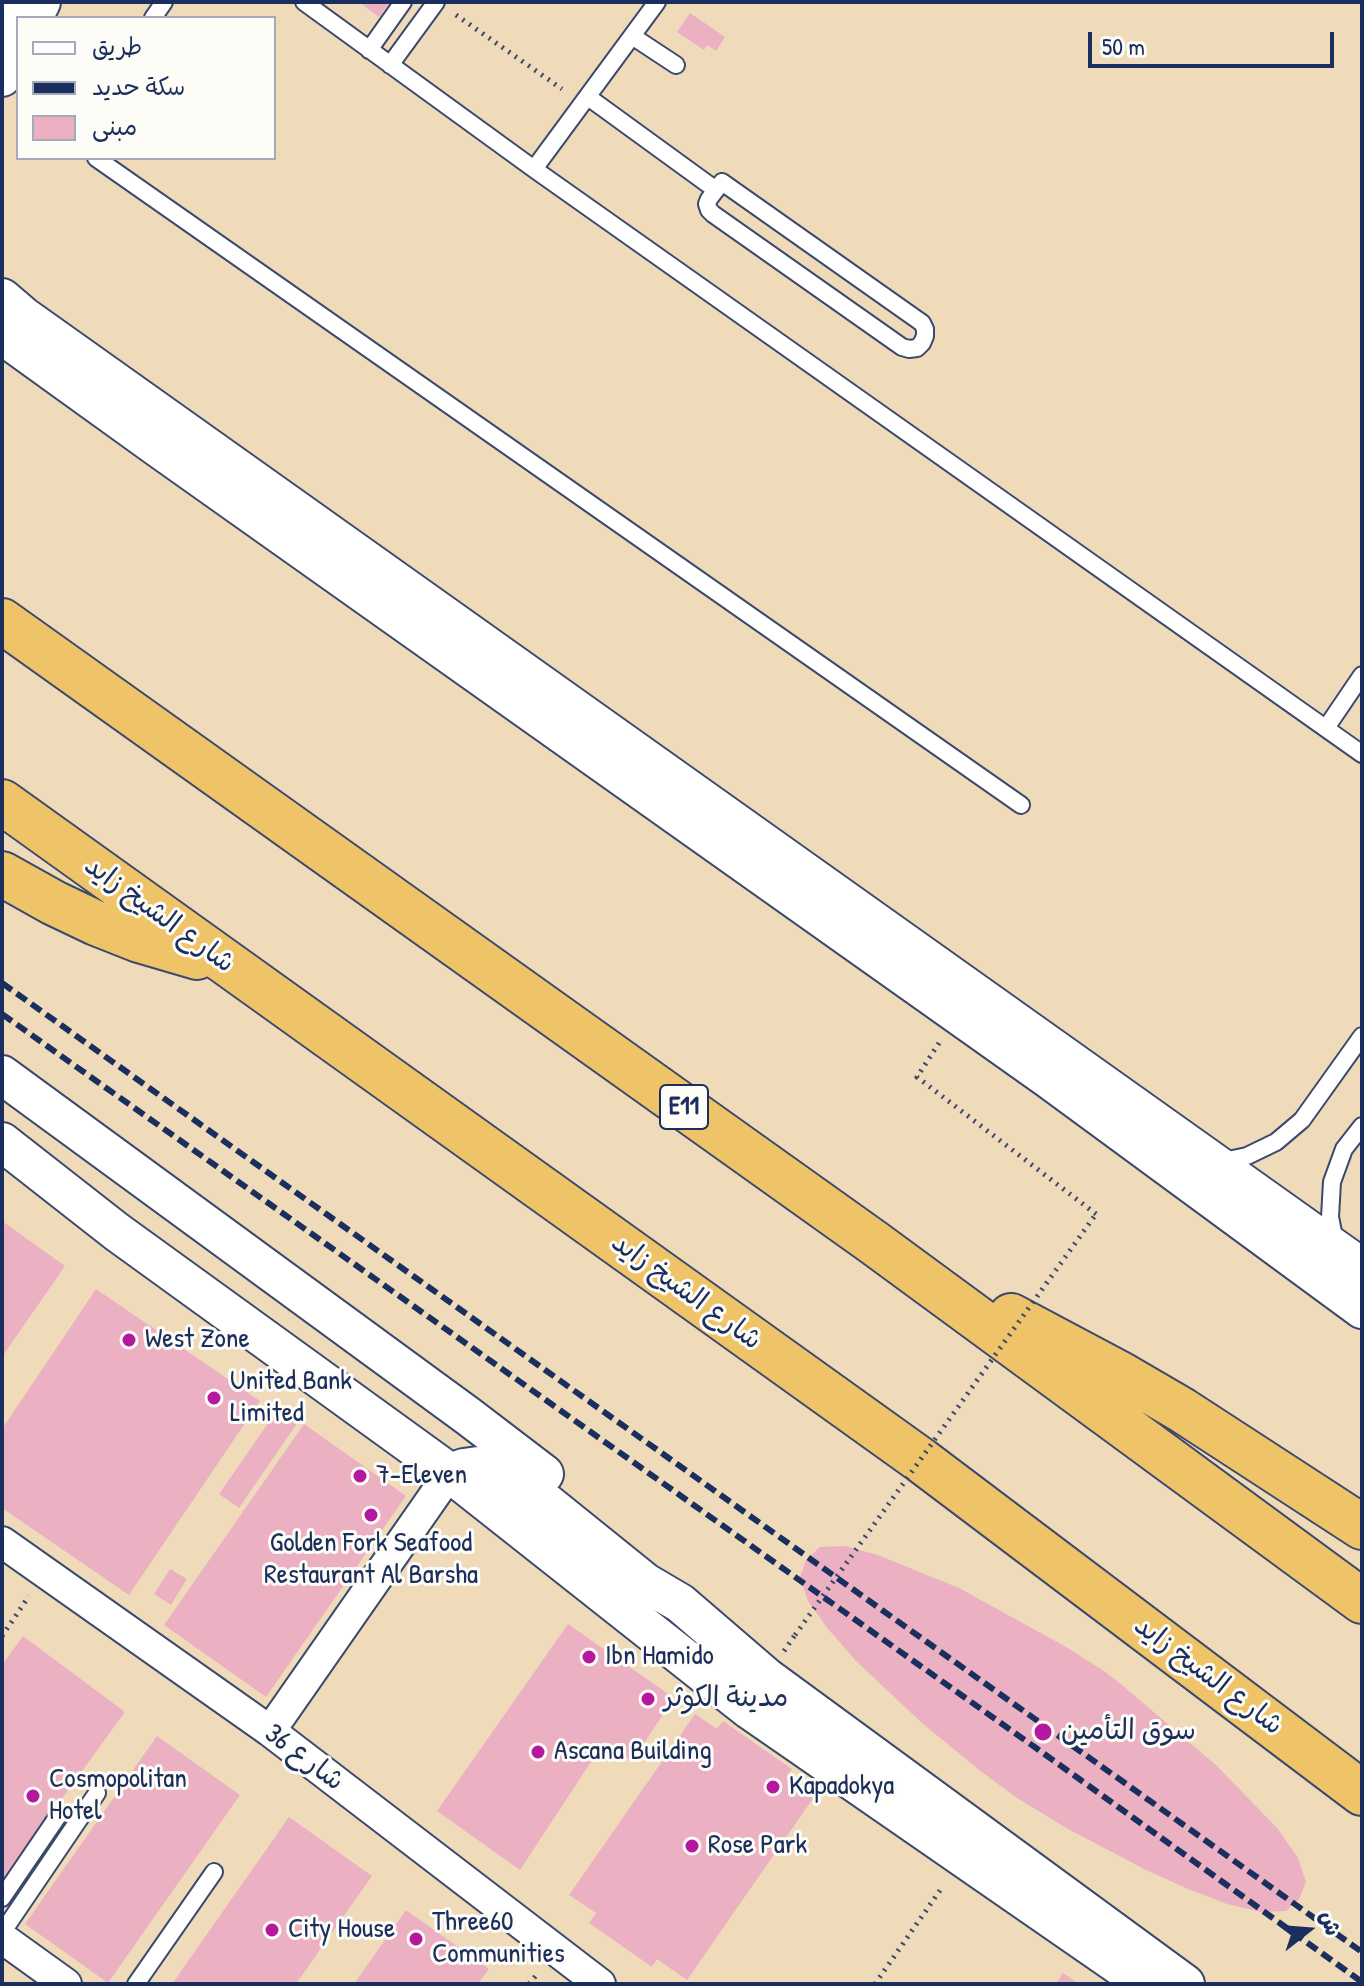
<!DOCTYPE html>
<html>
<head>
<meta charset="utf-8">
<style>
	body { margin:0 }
	#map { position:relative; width:1364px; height:1986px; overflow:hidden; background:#efdbba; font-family:"Patrick Hand","Playpen Sans Arabic",sans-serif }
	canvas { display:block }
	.frame { position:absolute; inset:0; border:4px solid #1b2f5e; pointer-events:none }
	.legend { position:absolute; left:16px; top:16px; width:260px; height:144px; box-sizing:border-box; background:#fdfcf7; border:2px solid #a3aaba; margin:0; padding:10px 14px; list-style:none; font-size:24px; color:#1b2f5e }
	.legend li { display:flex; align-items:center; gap:16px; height:40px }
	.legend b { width:40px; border:2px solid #a3aaba }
	.north { position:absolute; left:1268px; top:1890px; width:80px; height:80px; -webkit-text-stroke:6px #fdfcf7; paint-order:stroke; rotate:73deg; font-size:22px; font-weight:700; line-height:32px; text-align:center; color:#1b2f5e }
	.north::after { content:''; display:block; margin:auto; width:28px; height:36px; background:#1b2f5e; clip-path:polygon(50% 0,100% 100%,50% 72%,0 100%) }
	.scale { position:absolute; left:1088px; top:32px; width:246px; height:36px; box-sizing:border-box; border:4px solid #1b2f5e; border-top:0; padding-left:10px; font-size:24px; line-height:28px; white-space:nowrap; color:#1b2f5e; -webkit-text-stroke:6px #fdfcf7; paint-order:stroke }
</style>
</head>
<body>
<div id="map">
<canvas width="1364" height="1986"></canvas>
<div class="frame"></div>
<ul class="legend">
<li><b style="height:10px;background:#fff"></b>طريق</li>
<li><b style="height:10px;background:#1b2f5e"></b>سكة حديد</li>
<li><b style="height:22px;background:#ebb1c3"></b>مبنى</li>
</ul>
<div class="north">ش</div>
<div class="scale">50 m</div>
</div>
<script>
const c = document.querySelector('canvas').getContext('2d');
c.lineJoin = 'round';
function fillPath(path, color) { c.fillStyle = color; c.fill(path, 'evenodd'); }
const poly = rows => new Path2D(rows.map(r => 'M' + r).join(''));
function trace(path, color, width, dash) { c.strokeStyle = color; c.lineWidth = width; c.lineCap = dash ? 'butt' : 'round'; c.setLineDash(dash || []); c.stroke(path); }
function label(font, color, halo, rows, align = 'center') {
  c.font = font + ' "Patrick Hand","Playpen Sans Arabic",sans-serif'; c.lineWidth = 6; c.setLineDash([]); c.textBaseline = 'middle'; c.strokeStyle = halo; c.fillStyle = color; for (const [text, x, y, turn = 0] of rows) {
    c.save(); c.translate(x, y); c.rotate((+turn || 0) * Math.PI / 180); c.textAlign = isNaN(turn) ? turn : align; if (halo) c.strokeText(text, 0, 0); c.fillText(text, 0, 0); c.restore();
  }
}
fillPath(poly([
	[359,2,390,2,379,17],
	[690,13,725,37,716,51,707,45,704,50,677,32],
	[2,1221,65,1266,2,1357],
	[96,1289,260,1401,129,1595,2,1508,2,1429],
	[278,1409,298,1422,239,1508,219,1494],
	[304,1424,406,1496,266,1697,164,1625],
	[845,1546,878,1555,959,1588,1068,1648,1104,1671,1122,1685,1217,1766,1278,1829,1298,1858,1306,1882,1299,1899,1286,1911,1261,1912,1227,1904,1188,1889,1146,1870,1068,1829,1017,1798,983,1773,923,1724,856,1661,828,1629,808,1601,800,1577,806,1560,820,1547],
	[170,1569,187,1579,171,1605,154,1594],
	[568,1624,674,1698,632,1761,604,1742,520,1870,437,1811],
	[23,1636,125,1712,2,1881,2,1665],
	[695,1714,717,1729,723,1721,792,1769,786,1777,814,1797,687,1980,657,1959,652,1967,589,1923,596,1913,569,1895],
	[157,1736,240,1795,108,1983,25,1924],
	[289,1817,372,1876,296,1984,172,1984],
	[406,1910,489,1969,478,1984,354,1984],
	[1063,1973,1079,1984,1056,1984]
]), '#ebb1c3');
const service = poly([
	[304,2,534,169,1362,754],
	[153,18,164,2],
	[632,36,676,65],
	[369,50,403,2],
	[390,65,436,2],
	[588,97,716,190],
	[96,158,1021,805],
	[534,169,657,2],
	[722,182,922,323,925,329,925,336,922,343,917,348,909,349,902,347,713,214,709,210,707,204,709,199,722,182],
	[1326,728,1362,675],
	[1219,1162,1247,1156,1276,1142,1302,1120,1362,1036],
	[1335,1242,1330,1217,1332,1182,1344,1149,1362,1126],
	[2,1898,58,1816],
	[2,1933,97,1793],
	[136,1984,214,1872]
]);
const minor = poly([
	[2,1542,270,1731,600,1984],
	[270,1731,450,1473],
	[2,1938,66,1984]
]);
const tertiary = poly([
	[2,17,10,2],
	[33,18,41,2],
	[2,77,18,46],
	[2,298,23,316,1362,1268],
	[2,335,156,446,1049,1079,1362,1309],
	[2,1075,468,1416,544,1474],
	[2,1142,117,1232,450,1473,750,1710,1146,1984],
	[450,1473,464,1468,478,1466,492,1467,517,1479,646,1583,680,1603,766,1677,1185,1984]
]);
const motorway = poly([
	[2,621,873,1242,1362,1601],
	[2,802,922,1461,1362,1793],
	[2,874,54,903,96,923,139,940,197,957],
	[1011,1316,1122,1375,1182,1410,1362,1527]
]);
trace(service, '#3b496c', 20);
trace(minor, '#3b496c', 34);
trace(tertiary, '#3b496c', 42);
trace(motorway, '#3b496c', 48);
trace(poly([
	[456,15,562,89],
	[939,1043,917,1077,1096,1214],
	[2,1636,29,1596],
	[784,1651,795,1635],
	[529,1984,538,1973],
	[875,1984,943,1886]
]), '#3b496c', 5, [2, 6]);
trace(service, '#fff', 16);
trace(minor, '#fff', 30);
trace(tertiary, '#fff', 38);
trace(motorway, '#efc469', 44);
trace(poly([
	[2,983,1362,1952],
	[2,1014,1036,1748,1362,1982]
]), '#1b2f5e', 6, [12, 6]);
trace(poly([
	[795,1635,1096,1214]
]), '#3b496c', 5, [2, 6]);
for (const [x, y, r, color] of [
	[129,1340,8,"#b5179e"],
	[214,1398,8,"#b5179e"],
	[360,1476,8,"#b5179e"],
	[371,1515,8,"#b5179e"],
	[589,1657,8,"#b5179e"],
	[648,1699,8,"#b5179e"],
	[1043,1732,10,"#b5179e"],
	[538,1752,8,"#b5179e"],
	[773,1787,8,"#b5179e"],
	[33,1796,8,"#b5179e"],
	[692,1846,8,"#b5179e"],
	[272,1930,8,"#b5179e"],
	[416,1939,8,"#b5179e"]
]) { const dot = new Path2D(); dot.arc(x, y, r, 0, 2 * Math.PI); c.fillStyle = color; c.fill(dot); trace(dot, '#fdfcf7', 3); }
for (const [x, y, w] of [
	[684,1107,48]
]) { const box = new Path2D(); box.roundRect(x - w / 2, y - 22, w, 44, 6); c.fillStyle = '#fdfcf7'; c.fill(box); trace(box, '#1b2f5e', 2); }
label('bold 26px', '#1b2f5e', null, [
	["E11",684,1107]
]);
label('28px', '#1b2f5e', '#fdfcf7', [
	["شارع الشيخ زايد",159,915,36],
	["شارع الشيخ زايد",686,1292,36],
	["شارع الشيخ زايد",1208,1676,37],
	["شارع 36",304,1758,37]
]);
label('28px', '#1b2f5e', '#fdfcf7', [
	["West Zone",145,1340],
	["United Bank",230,1382],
	["Limited",230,1414],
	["7-Eleven",376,1476],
	["Golden Fork Seafood",371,1544,"center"],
	["Restaurant Al Barsha",371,1576,"center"],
	["Ibn Hamido",605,1657],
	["مدينة الكوثر",664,1699],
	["سوق التأمين",1061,1732],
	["Ascana Building",554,1752],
	["Cosmopolitan",49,1780],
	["Hotel",49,1812],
	["Kapadokya",789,1787],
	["Rose Park",708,1846],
	["Three60",432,1923],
	["Communities",432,1955],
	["City House",288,1930]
], 'left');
</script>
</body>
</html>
